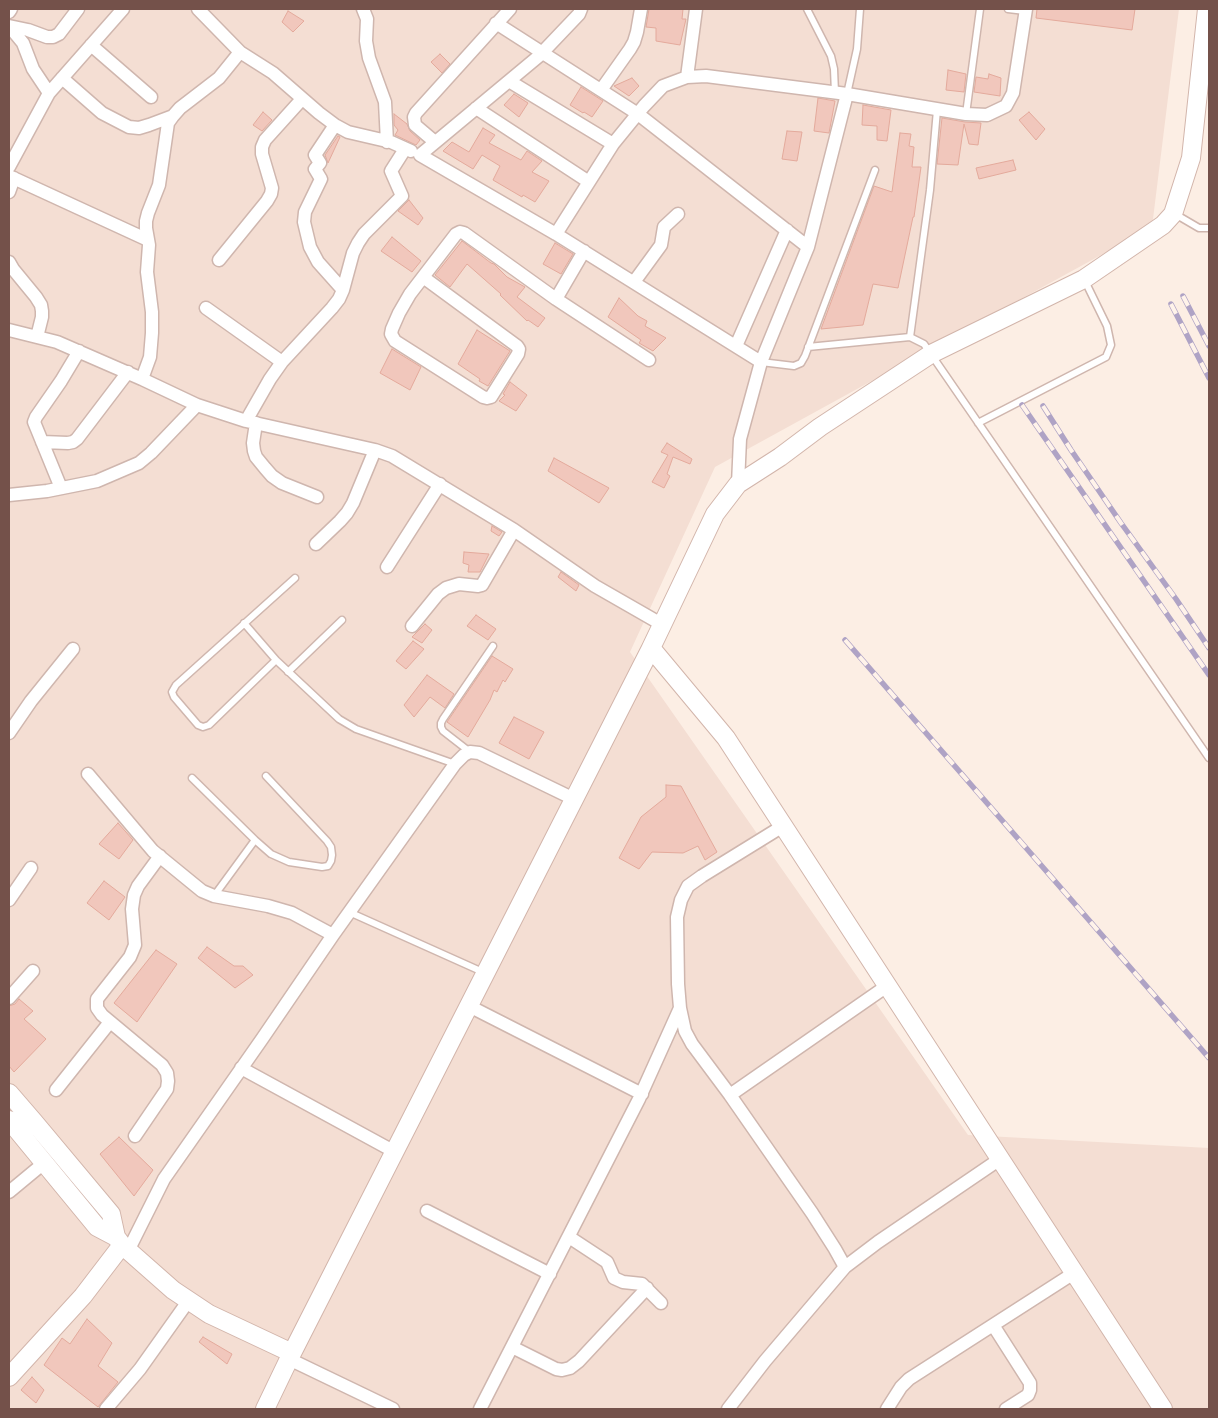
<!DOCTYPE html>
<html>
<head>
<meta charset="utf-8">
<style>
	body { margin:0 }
	#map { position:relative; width:1218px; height:1418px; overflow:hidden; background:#fceee4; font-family:Commissioner,sans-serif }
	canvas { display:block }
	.frame { position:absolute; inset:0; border:10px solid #74514a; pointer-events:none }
</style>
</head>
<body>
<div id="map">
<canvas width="1218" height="1418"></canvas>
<div class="frame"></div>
</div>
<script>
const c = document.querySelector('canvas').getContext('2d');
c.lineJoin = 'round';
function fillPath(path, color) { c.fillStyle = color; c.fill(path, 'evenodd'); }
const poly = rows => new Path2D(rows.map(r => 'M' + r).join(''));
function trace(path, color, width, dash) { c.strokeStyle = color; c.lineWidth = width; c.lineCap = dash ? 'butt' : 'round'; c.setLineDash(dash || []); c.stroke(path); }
fillPath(poly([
	[9,9,1179,9,1152,227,715,467,630,652,968,1135,1209,1148,1209,1409,9,1409]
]), '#f4ded3');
const building = poly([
	[649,9,683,9,682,19,686,19,680,45,656,41,656,28,646,27,649,9],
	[1037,9,1135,9,1132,30,1036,18,1037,9],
	[288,11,304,21,293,32,282,22,288,11],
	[440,54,450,64,442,73,431,62,440,54],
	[948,70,966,74,964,92,946,90,948,70],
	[989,74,1001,78,1000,96,974,92,976,77,988,79,989,74],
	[632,78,639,86,629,96,614,86,632,78],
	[581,87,603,101,592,117,584,112,583,113,570,105,581,87],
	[514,94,528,103,519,117,504,105,514,94],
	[818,98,835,101,829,133,814,131,818,98],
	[863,105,891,110,887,141,877,140,877,126,862,125,863,105],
	[263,112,272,120,262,131,253,125,263,112],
	[1029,112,1045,129,1036,140,1019,120,1029,112],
	[394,114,407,124,410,131,420,140,416,145,395,135,398,130,394,125,394,114],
	[942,118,965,122,981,123,978,145,969,144,964,124,958,165,937,164,942,118],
	[483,128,495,135,489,143,521,160,527,151,542,161,532,172,549,181,535,202,523,195,522,197,493,180,500,166,482,155,473,169,443,151,452,142,469,152,483,128],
	[787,131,802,132,797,161,782,159,787,131],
	[900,133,911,134,909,146,914,147,912,167,921,167,914,217,913,217,898,288,873,284,863,325,821,329,874,186,892,192,900,133],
	[338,136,340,137,328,163,325,155,338,136],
	[1013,160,1016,170,979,179,976,168,1013,160],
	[409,200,423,218,418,225,398,211,409,200],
	[392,237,421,261,412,272,381,251,392,237],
	[462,241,491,263,494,264,507,277,525,287,517,297,545,318,538,327,528,320,527,321,500,295,501,294,467,264,450,287,435,275,462,241],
	[555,243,573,254,561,274,543,264,555,243],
	[619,298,638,316,647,321,645,326,666,338,653,351,639,343,641,340,608,317,619,298],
	[477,330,510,351,488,386,479,381,480,379,458,364,477,330],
	[392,349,421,367,410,390,380,373,392,349],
	[510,382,527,395,516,411,499,401,505,395,503,394,510,382],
	[667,443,692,459,690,464,673,457,667,474,670,476,664,488,652,482,668,455,661,452,667,443],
	[554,458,609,488,599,503,548,471,554,458],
	[492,526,502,532,499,536,491,531,492,526],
	[464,552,489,554,480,572,468,572,469,565,463,563,464,552],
	[561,572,579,585,576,591,558,577,561,572],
	[476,615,496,629,488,640,467,626,476,615],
	[425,624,432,630,422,643,412,637,425,624],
	[413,641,424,649,406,669,396,661,413,641],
	[492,656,513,669,505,682,503,680,497,692,494,690,490,700,468,737,447,722,492,656],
	[427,675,454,694,445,708,430,697,414,717,404,705,427,675],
	[514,717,544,732,529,759,499,743,514,717],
	[666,785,681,786,717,852,705,860,698,846,683,853,652,852,639,869,619,858,641,817,666,797,666,785],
	[118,823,133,840,119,859,99,844,118,823],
	[104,881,125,897,109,920,87,903,104,881],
	[207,947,234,966,243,966,253,975,235,988,198,958,207,947],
	[156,950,177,964,137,1022,114,1003,156,950],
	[19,999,33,1011,24,1019,46,1039,14,1072,9,1066,9,1006,15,1004,19,999],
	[119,1137,153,1170,134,1196,100,1154,119,1137],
	[87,1319,112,1343,98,1366,118,1382,98,1407,44,1365,62,1338,70,1344,87,1319],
	[203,1337,232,1354,227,1364,199,1342,203,1337],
	[32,1377,44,1390,36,1403,21,1390,32,1377]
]);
fillPath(building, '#f1c7bc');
trace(building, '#e4aa9c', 1);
const lane = poly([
	[807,9,831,56,834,69,835,93],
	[1008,9,1025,11],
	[847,94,857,49,860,9],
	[966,114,980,9],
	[1175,214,1199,228,1209,228],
	[910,337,930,190,937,110],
	[808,347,910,337,924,344,1209,758],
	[761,362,794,366,801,363,805,356,875,170],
	[978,423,1106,357,1111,345,1107,326,1085,281],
	[244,623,276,660,339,719,356,729,455,764],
	[276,660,209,725,203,727,198,725,174,697,172,692,176,685,295,578],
	[288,672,342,620],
	[470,752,443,731,441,727,441,723,443,719,493,646],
	[192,778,255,840,271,854,289,862,322,867,328,866,331,861,332,855,331,847,327,841,266,776],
	[214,896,255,840],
	[349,912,485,973]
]);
const street = poly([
	[198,9,240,52,273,73,319,113,335,125,348,132,391,142,411,151],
	[363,9,367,19,366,41,369,58,385,102,387,142],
	[581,9,579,14,539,56,420,155,556,234,761,362],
	[9,12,11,9],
	[496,23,638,114,808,247],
	[9,26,28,30,47,37,53,37,59,34,78,9],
	[9,26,23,43,33,69,49,93],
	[91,45,151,97],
	[687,77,696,9],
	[62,78,102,113,129,127,139,128,149,125,173,116],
	[509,81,613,144],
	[601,90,630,49,634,42,637,32,641,9],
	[476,108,589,182],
	[335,125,315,155,320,163,315,169,321,179,305,212,304,222,310,247,318,262,343,290],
	[435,142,415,125,414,117,416,113,510,9],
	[9,167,49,93,123,9],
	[9,176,148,240],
	[9,192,14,178],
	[556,234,613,144,644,106,663,86,687,77,706,76,847,94,966,114,987,115,1006,106,1013,93,1026,9],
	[219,260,267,201,271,194,272,188,262,154,262,147,265,140,302,99],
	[9,262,13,269,36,297,41,305,42,311,42,317,37,337],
	[423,277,517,346,519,349,518,354,491,397,487,398,483,397,395,341,391,334,392,329,399,313,410,294,456,234,460,232,464,233,556,299,649,360],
	[634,282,661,245,664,227,678,214],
	[556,299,584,251],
	[206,308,282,362],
	[9,330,57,342,142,379,197,405,246,421,375,450,392,456,514,530,595,586,663,625],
	[736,346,787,230],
	[142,379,150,357,152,333,152,312,147,272,149,245,146,228,146,221,148,213,159,185,168,123,173,116,180,108,219,78,240,52],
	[246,421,270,379,282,362,332,308,339,299,343,290,353,253,358,243,364,234,402,196,391,171,405,149],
	[256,423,253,443,254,451,256,457,265,468,272,476,282,483,317,497],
	[42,442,68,443,73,442,77,439,128,372],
	[738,484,740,439,761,362,808,247,847,94],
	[61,488,34,422,36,417,61,381,79,351],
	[9,495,47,491,97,481,139,463,151,453,197,405],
	[316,544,340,521,347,513,353,503,375,450],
	[387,567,440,484],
	[412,626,438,594,446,588,459,584,478,586,482,585,514,530],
	[9,733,31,701,73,649],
	[88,774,153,851,202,891,214,896,268,906,292,913,333,935],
	[783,826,702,876,688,886,681,900,677,917,678,984,680,1008,685,1031,692,1044,730,1095,812,1213,835,1249,845,1267,878,1242,1000,1159],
	[9,900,31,868],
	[9,998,33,971],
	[469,1006,642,1094],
	[241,1068,395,1152],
	[56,1090,110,1022],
	[730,1095,887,986],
	[135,1136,167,1089,168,1081,167,1073,162,1065,102,1015,97,1008,97,999,130,957,135,945,132,909,134,895,138,886,160,856],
	[9,1192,44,1163],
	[427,1211,550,1274],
	[569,1237,607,1262,614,1278,623,1282,642,1284,661,1303],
	[128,1251,164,1179,262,1039,333,935,455,764,464,755,470,752,479,753,574,799],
	[993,1325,1030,1383,1030,1390,1028,1395,1006,1409],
	[512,1347,556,1369,562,1370,570,1368,579,1361,647,1288],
	[289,1359,393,1409],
	[106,1409,140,1369,189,1300],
	[480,1409,639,1099,680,1008],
	[728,1409,765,1361,845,1267],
	[887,1409,901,1387,909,1379,1074,1273]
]);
const secondary = poly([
	[651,648,726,738,1163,1409],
	[9,1093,34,1122,111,1214,116,1237],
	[9,1120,97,1227,116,1237,122,1245,173,1290,209,1314,292,1353],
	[9,1377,83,1296,122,1245],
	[265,1409,289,1359,651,648,715,514,738,484,780,457,820,427,931,354,1084,279,1163,225,1173,214,1191,158,1207,9]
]);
trace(lane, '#cfb6ae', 9);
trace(street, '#cfb6ae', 15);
trace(secondary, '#d2b5ab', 20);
trace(lane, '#fff', 6);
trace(street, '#fff', 12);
trace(secondary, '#fff', 18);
const rail = poly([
	[1183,296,1209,346],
	[1171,304,1209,378],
	[1022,405,1209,675],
	[1043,406,1071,450,1121,523,1176,599,1209,648],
	[845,640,1209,1058]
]);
trace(rail, '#afa3c5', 5.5);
trace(rail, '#fff3ea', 4, [11]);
</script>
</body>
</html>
